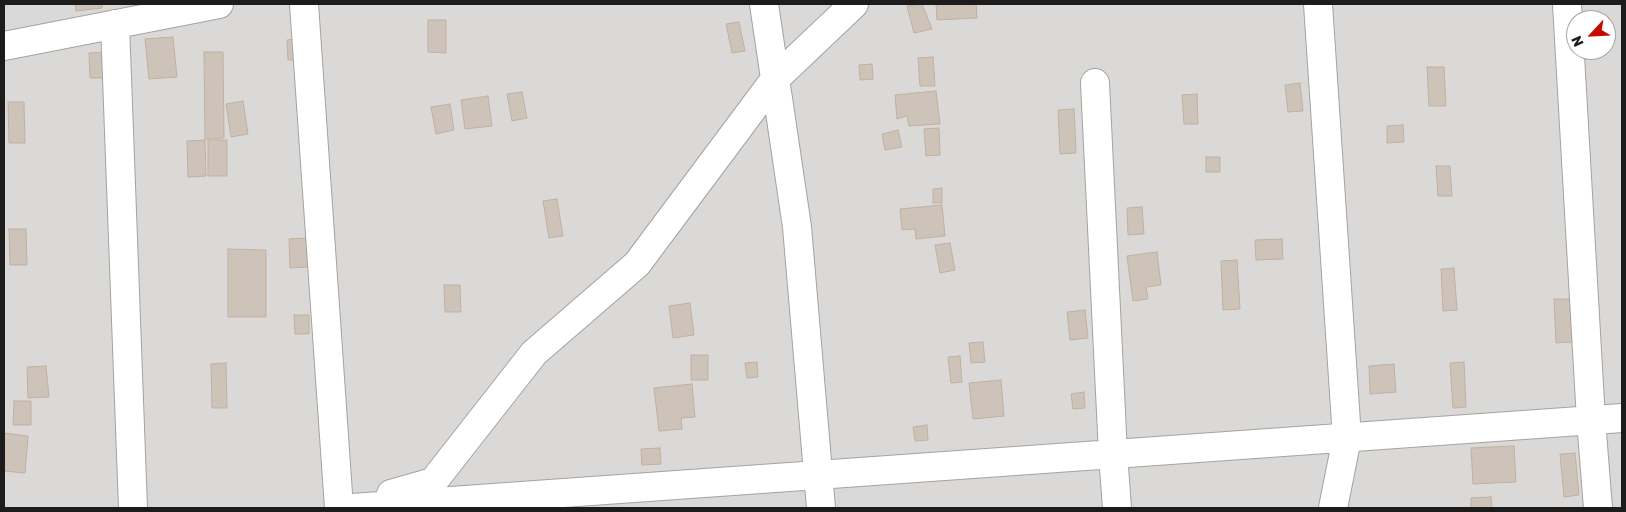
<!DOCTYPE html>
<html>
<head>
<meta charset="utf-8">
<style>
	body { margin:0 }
	#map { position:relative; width:1626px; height:512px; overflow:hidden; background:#eeeae0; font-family:Rubik,sans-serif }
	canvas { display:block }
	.frame { position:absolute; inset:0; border:5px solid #1c1c1c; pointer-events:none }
	.north { position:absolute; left:1566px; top:10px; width:50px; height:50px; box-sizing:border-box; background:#fff; border:1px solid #a4a4a4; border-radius:50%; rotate:245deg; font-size:14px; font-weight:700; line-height:20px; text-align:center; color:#1c1c1c }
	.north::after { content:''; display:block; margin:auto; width:18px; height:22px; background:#c70b00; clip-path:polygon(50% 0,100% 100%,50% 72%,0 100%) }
</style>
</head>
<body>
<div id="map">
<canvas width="1626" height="512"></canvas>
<div class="frame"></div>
<div class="north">N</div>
</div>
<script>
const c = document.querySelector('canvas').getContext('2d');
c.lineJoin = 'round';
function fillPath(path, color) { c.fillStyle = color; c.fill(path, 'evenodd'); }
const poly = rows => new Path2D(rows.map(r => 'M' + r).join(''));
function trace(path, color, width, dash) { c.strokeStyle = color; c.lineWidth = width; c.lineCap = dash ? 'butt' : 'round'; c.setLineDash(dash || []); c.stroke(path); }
fillPath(poly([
	[4,4,1622,4,1622,508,4,508],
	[1576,20,1606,20,1606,50,1576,50]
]), '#dad9d8');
const building = poly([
	[75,4,102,4,102,8,76,11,75,4],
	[922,4,932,29,914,33,907,6,922,4],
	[936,4,976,4,977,18,937,20,936,4],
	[428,20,446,20,446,53,428,52,428,20],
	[739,22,745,51,732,53,726,24,739,22],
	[173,37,177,77,149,79,145,39,173,37],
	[297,39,298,60,288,60,287,40,297,39],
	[105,52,107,78,90,78,89,53,105,52],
	[204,52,223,52,224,138,205,139,204,52],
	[933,57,935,86,920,86,918,58,933,57],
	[872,64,873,79,860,80,859,65,872,64],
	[1427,67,1444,67,1446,106,1429,106,1427,67],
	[1300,83,1303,111,1288,112,1285,85,1300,83],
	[936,91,940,124,909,126,907,116,897,119,895,95,936,91],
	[522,92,527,118,512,121,507,94,522,92],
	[1197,94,1198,124,1184,124,1182,95,1197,94],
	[488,96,492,126,465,129,461,100,488,96],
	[243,101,248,134,231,137,226,104,243,101],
	[8,102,24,102,25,143,9,143,8,102],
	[450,104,454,130,436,134,431,107,450,104],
	[1074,109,1076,153,1060,154,1058,110,1074,109],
	[1403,125,1404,142,1387,143,1387,126,1403,125],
	[939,128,940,155,926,156,924,129,939,128],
	[898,130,902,147,885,150,882,134,898,130],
	[205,140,206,176,188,177,187,141,205,140],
	[208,140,227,140,227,176,208,176,208,140],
	[1206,157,1220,157,1220,172,1206,172,1206,157],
	[1436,166,1450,166,1452,196,1438,196,1436,166],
	[942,188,942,203,933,203,933,189,942,188],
	[557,199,563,236,549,238,543,201,557,199],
	[942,205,945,236,916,239,915,229,902,230,900,209,942,205],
	[1142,207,1144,234,1128,235,1127,208,1142,207],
	[9,229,26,229,27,265,10,265,9,229],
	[306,238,308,267,290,268,289,239,306,238],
	[1282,239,1283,259,1256,260,1255,240,1282,239],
	[950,243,955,270,940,273,935,245,950,243],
	[228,249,266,250,266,317,228,317,228,249],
	[1157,252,1161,285,1146,287,1148,299,1133,301,1127,256,1157,252],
	[1237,260,1240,309,1223,310,1221,261,1237,260],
	[1454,268,1457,310,1443,311,1441,269,1454,268],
	[444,285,460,285,461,312,445,312,444,285],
	[1554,299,1571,299,1572,342,1556,343,1554,299],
	[690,303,694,335,673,338,669,306,690,303],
	[1085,310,1088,338,1070,340,1067,312,1085,310],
	[294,315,309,315,309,334,295,334,294,315],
	[983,342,985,362,971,363,969,343,983,342],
	[691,355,708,355,708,380,691,380,691,355],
	[960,356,962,382,951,383,948,357,960,356],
	[757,362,758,377,747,378,745,363,757,362],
	[1464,362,1466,407,1453,408,1450,363,1464,362],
	[226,363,227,408,212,408,211,364,226,363],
	[1394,364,1396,392,1370,394,1369,366,1394,364],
	[46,366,49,397,28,398,27,367,46,366],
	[1001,380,1004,416,973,419,969,383,1001,380],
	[692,384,695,417,681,418,682,429,659,431,654,388,692,384],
	[1084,392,1085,408,1073,409,1071,394,1084,392],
	[14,401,31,401,31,425,13,425,14,401],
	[927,425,928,440,915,441,913,427,927,425],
	[4,433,28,436,25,473,4,471,4,433],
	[1514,446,1516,482,1473,484,1471,448,1514,446],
	[660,448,661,464,642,465,641,449,660,448],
	[1575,453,1579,495,1564,497,1560,454,1575,453],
	[1491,497,1492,508,1471,508,1471,498,1491,497]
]);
fillPath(building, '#cec3b9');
trace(building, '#c1b1a1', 1);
const minor = poly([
	[304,4,339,508],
	[764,4,797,227,821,508],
	[1318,4,1347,438,1333,508],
	[1567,4,1591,420,1598,508],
	[115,24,133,508],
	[4,46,219,4],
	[1095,83,1113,454,1117,508],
	[391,494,433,482,534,353,637,264,775,79,854,4],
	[352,508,1622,418]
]);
trace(minor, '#a3a3a3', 30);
trace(minor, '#fff', 28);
</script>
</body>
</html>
